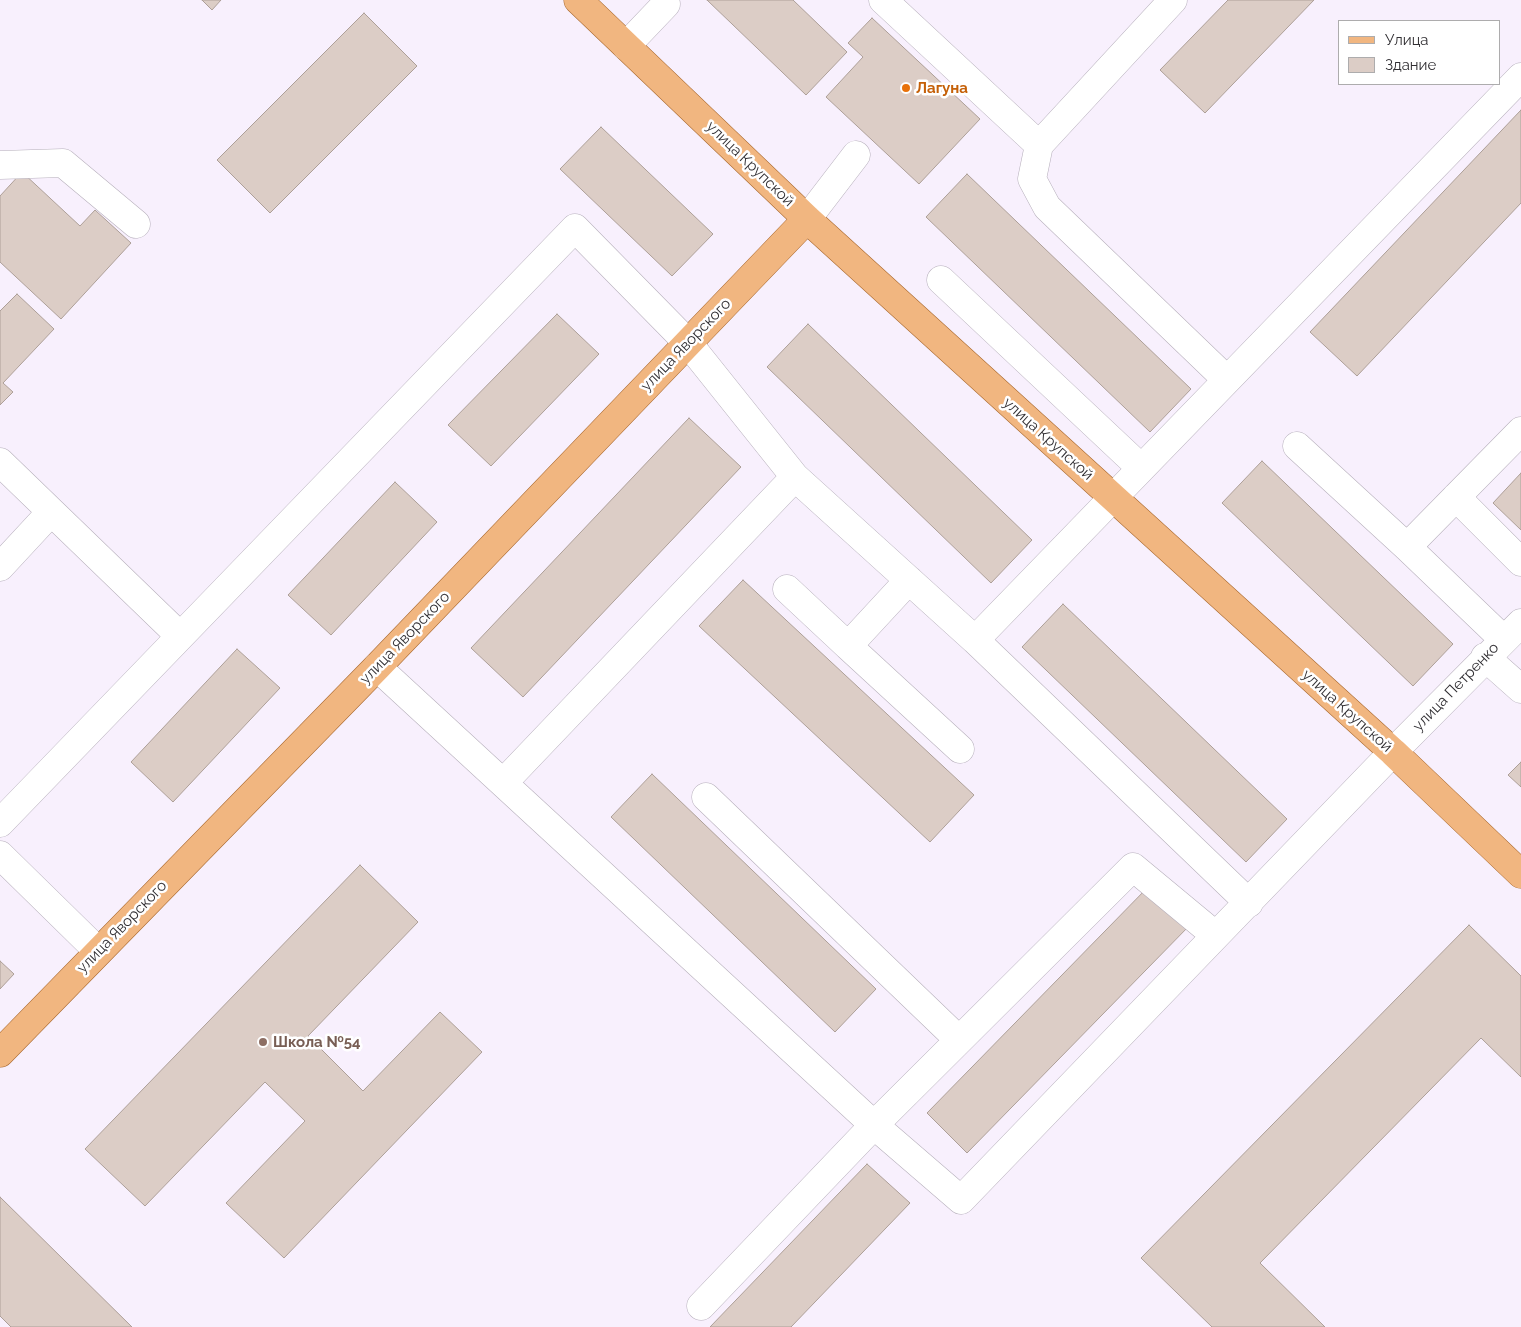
<!DOCTYPE html>
<html>
<head>
<meta charset="utf-8">
<style>
	body { margin:0 }
	#map { position:relative; width:1521px; height:1327px; overflow:hidden; background:#f8f0fd; font-family:Raleway,sans-serif }
	canvas { display:block }
	.legend { position:absolute; left:1338px; top:20px; width:162px; height:65px; box-sizing:border-box; background:#fff; border:1px solid #adacad; margin:0; padding:6px 9px; list-style:none; font-size:15px; color:#312f33 }
	.legend li { display:flex; align-items:center; gap:10px; height:25px }
	.legend b { width:25px; border:1px solid #adacad }
</style>
</head>
<body>
<div id="map">
<canvas width="1521" height="1327"></canvas>
<ul class="legend">
<li><b style="height:6px;background:#f1b680"></b>Улица</li>
<li><b style="height:14px;background:#dccdc6"></b>Здание</li>
</ul>
</div>
<script>
const c = document.querySelector('canvas').getContext('2d');
c.lineJoin = 'round';
function fillPath(path, color) { c.fillStyle = color; c.fill(path, 'evenodd'); }
const poly = rows => new Path2D(rows.map(r => 'M' + r).join(''));
function trace(path, color, width, dash) { c.strokeStyle = color; c.lineWidth = width; c.lineCap = dash ? 'butt' : 'round'; c.setLineDash(dash || []); c.stroke(path); }
function label(font, color, halo, rows, align = 'center') {
  c.font = font + ' Raleway,sans-serif'; c.lineWidth = 5; c.setLineDash([]); c.textBaseline = 'middle'; c.strokeStyle = halo; c.fillStyle = color; for (const [text, x, y, turn = 0] of rows) {
    c.save(); c.translate(x, y); c.rotate((+turn || 0) * Math.PI / 180); c.textAlign = isNaN(turn) ? turn : align; if (halo) c.strokeText(text, 0, 0); c.fillText(text, 0, 0); c.restore();
  }
}
const building = poly([
	[202,0,221,0,212,10,202,0],
	[707,0,793,0,847,52,806,95,707,0],
	[1228,0,1314,0,1205,113,1160,70,1228,0],
	[364,13,417,66,270,213,217,160,364,13],
	[872,18,980,119,919,184,826,97,863,57,848,43,872,18],
	[1521,110,1521,203,1357,376,1310,332,1521,110],
	[601,127,713,234,672,276,560,169,601,127],
	[22,172,80,226,95,210,131,243,61,319,0,262,0,196,22,172],
	[967,174,1191,389,1150,432,926,217,967,174],
	[17,294,54,329,3,383,13,392,0,405,0,311,17,294],
	[557,314,599,354,491,466,448,425,557,314],
	[808,324,1032,540,991,583,767,367,808,324],
	[689,418,741,467,523,697,471,648,689,418],
	[1262,461,1453,644,1413,686,1222,503,1262,461],
	[1521,473,1521,530,1493,503,1521,473],
	[395,482,437,522,331,635,288,595,395,482],
	[743,580,974,795,930,842,699,626,743,580],
	[1063,604,1287,819,1246,862,1022,647,1063,604],
	[237,649,280,688,173,802,131,762,237,649],
	[1521,762,1521,787,1508,775,1521,762],
	[652,774,876,989,835,1032,611,817,652,774],
	[360,865,418,922,308,1036,363,1091,440,1012,482,1052,284,1258,226,1203,305,1121,265,1082,145,1206,85,1149,360,865],
	[1150,885,1190,925,967,1153,927,1113,1150,885],
	[1469,925,1521,976,1521,1077,1481,1038,1260,1263,1325,1327,1212,1327,1141,1258,1469,925],
	[0,961,14,974,0,989,0,961],
	[867,1164,910,1203,791,1327,710,1327,867,1164],
	[0,1197,132,1327,11,1327,0,1316,0,1197]
]);
fillPath(building, '#dccdc6');
trace(building, '#ad9f98', 1);
const minor = poly([
	[883,0,1039,145],
	[1173,0,1039,145,1032,179,1047,207,1226,379],
	[626,46,666,4],
	[0,165,63,163,136,224],
	[807,219,856,155],
	[941,280,1141,468],
	[1297,446,1407,547,1503,639],
	[0,462,180,636],
	[1456,497,1521,562],
	[1407,547,1521,431],
	[0,567,51,512],
	[787,589,848,646,909,580],
	[975,640,1521,77],
	[848,646,960,749],
	[1485,657,1521,689],
	[377,667,874,1125,1133,867,1215,935],
	[504,782,795,477],
	[706,797,959,1040],
	[0,823,575,228,688,343,795,477,975,640,1249,903],
	[0,855,98,951],
	[701,1306,874,1125,961,1200,1393,752,1521,623]
]);
const major = poly([
	[578,0,807,219,1393,752,1521,874],
	[0,1053,377,667,807,219]
]);
trace(minor, '#b6afbb', 29);
trace(major, '#a8682e', 29);
trace(minor, '#fff', 28);
trace(major, '#f1b680', 28);
for (const [x, y, r, color] of [
	[906,88,5,"#e8710a"],
	[263,1042,5,"#8d6e63"]
]) { const dot = new Path2D(); dot.arc(x, y, r, 0, 2 * Math.PI); c.fillStyle = color; c.fill(dot); trace(dot, '#fff', 2); }
label('bold 15px', '#c56008', '#fff', [
	["Лагуна",916,88]
], 'left');
label('15px', '#312f33', '#fff', [
	["улица Крупской",750,164,44],
	["улица Яворского",686,345,-46],
	["улица Крупской",1048,439,42],
	["улица Яворского",405,638,-46],
	["улица Петренко",1456,687,-46],
	["улица Крупской",1347,711,42],
	["улица Яворского",122,927,-46]
]);
label('bold 15px', '#785e54', '#fff', [
	["Школа №54",273,1042]
], 'left');
</script>
</body>
</html>
